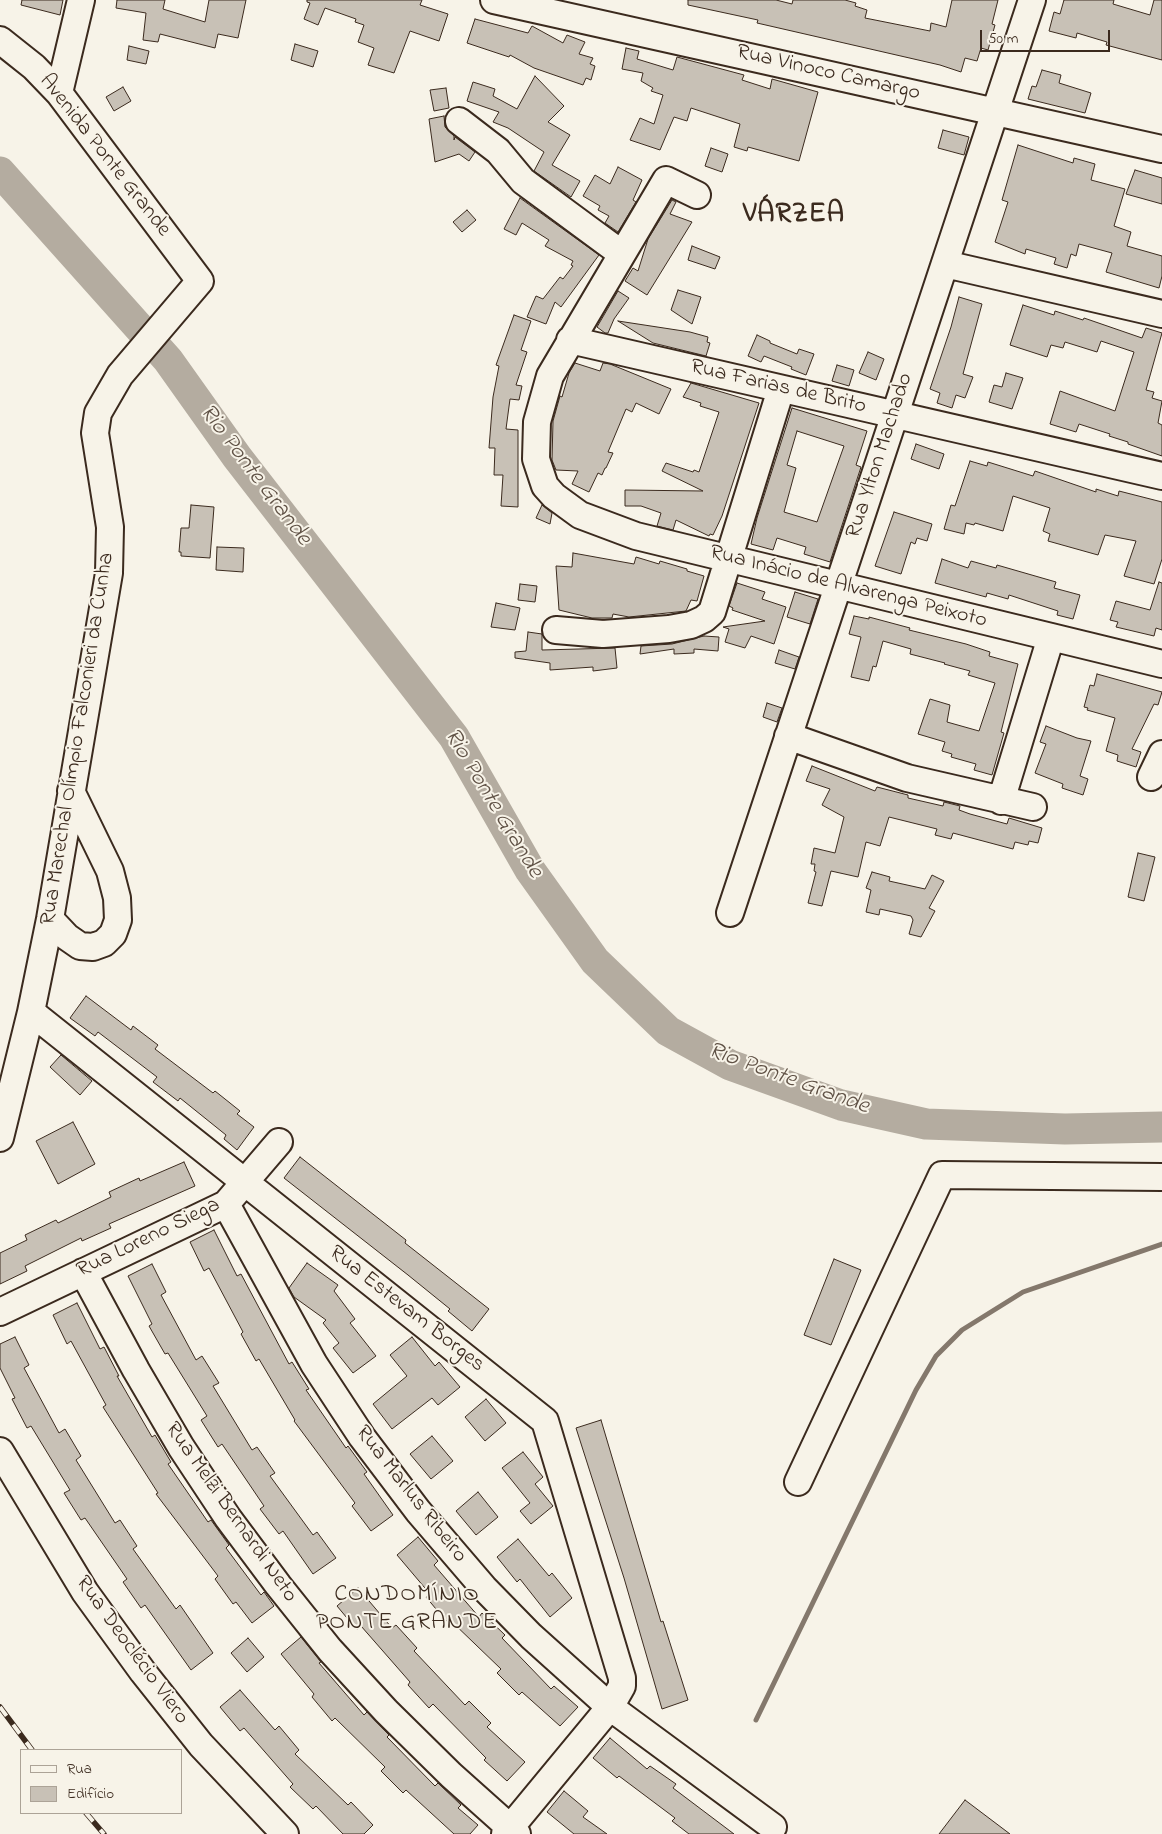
<!DOCTYPE html>
<html>
<head>
<meta charset="utf-8">
<style>
	body { margin:0 }
	#map { position:relative; width:1162px; height:1834px; overflow:hidden; background:#f7f3e8; font-family:"Indie Flower",sans-serif }
	canvas { display:block }
	.legend { position:absolute; left:20px; top:1749px; width:162px; height:65px; box-sizing:border-box; background:#f7f3e8; border:1px solid #aca397; margin:0; padding:6px 9px; list-style:none; font-size:15px; color:#3b2a1e }
	.legend li { display:flex; align-items:center; gap:10px; height:25px }
	.legend b { width:25px; border:1px solid #aca397 }
	.scale { position:absolute; left:980px; top:30px; width:130px; height:22px; box-sizing:border-box; border:2px solid #3b2a1e; border-top:0; padding-left:6px; font-size:15px; line-height:18px; white-space:nowrap; color:#3b2a1e; -webkit-text-stroke:4px #f7f3e8; paint-order:stroke }
</style>
</head>
<body>
<div id="map">
<canvas width="1162" height="1834"></canvas>
<ul class="legend">
<li><b style="height:6px;background:#f7f3e8"></b>Rua</li>
<li><b style="height:14px;background:#c8c1b6"></b>Edifício</li>
</ul>
<div class="scale">50 m</div>
</div>
<script>
const c = document.querySelector('canvas').getContext('2d');
c.lineJoin = 'round';
const poly = rows => new Path2D(rows.map(r => 'M' + r).join(''));
function trace(path, color, width, dash) { c.strokeStyle = color; c.lineWidth = width; c.lineCap = dash ? 'butt' : 'round'; c.setLineDash(dash || []); c.stroke(path); }
function fillPath(path, color) { c.fillStyle = color; c.fill(path, 'evenodd'); }
function label(font, color, halo, rows, align = 'center') {
  c.font = font + ' "Indie Flower",sans-serif'; c.lineWidth = 4; c.setLineDash([]); c.textBaseline = 'middle'; c.strokeStyle = halo; c.fillStyle = color; for (const [text, x, y, turn = 0] of rows) {
    c.save(); c.translate(x, y); c.rotate((+turn || 0) * Math.PI / 180); c.textAlign = isNaN(turn) ? turn : align; if (halo) c.strokeText(text, 0, 0); c.fillText(text, 0, 0); c.restore();
  }
}
trace(poly([
	[756,1720,916,1390,936,1356,962,1330,1023,1292,1162,1244]
]), '#84786c', 5);
trace(poly([
	[0,172,168,360,237,457,454,737,530,870,595,961,668,1031,730,1065,841,1105,926,1124,1065,1129,1162,1127]
]), '#b4aca0', 31);
const building = poly([
	[22,0,63,0,60,15,21,5,22,0],
	[117,0,165,0,163,9,205,22,209,0,246,0,238,38,218,34,215,48,160,34,158,42,143,40,146,13,116,8,117,0],
	[307,0,422,0,420,5,448,14,439,41,410,31,394,73,368,65,374,48,358,42,364,25,355,22,356,19,325,8,318,25,304,19,310,3,307,2,307,0],
	[688,0,776,0,792,4,793,0,845,0,856,3,855,6,867,10,865,18,930,31,931,23,946,27,952,0,998,0,992,24,995,25,988,50,981,48,977,61,965,58,961,72,940,65,757,23,758,20,688,5,688,0],
	[1064,0,1114,0,1113,4,1150,15,1154,0,1162,0,1162,60,1106,45,1107,42,1077,33,1076,38,1049,31,1054,12,1060,14,1064,0],
	[475,19,528,33,532,26,563,43,567,35,585,42,579,54,593,58,590,64,595,66,591,80,586,78,583,85,534,68,510,55,509,57,467,43,475,19],
	[295,44,318,51,313,67,291,60,295,44],
	[129,46,149,51,146,64,127,60,129,46],
	[626,48,639,51,637,59,673,70,677,57,744,75,742,80,770,89,772,79,818,92,799,161,748,147,747,151,734,147,740,124,691,108,687,121,674,117,660,150,630,140,640,118,654,124,663,95,651,91,653,88,641,81,643,73,622,69,626,48],
	[1042,70,1061,75,1059,83,1091,93,1085,113,1028,99,1032,86,1036,87,1042,70],
	[535,76,564,106,548,122,570,135,552,165,580,181,571,197,534,171,544,152,508,128,493,122,499,112,467,101,473,82,495,89,493,96,517,109,535,76],
	[123,87,131,101,114,111,106,97,123,87],
	[446,88,449,108,434,111,430,90,446,88],
	[444,116,445,127,454,136,454,140,455,137,475,152,469,161,459,154,435,162,429,119,444,116],
	[943,130,969,137,964,155,938,148,943,130],
	[1018,145,1073,163,1074,158,1095,164,1091,180,1125,189,1114,226,1131,232,1127,246,1162,256,1162,276,1159,288,1106,272,1112,253,1079,244,1076,256,1071,254,1067,268,1054,264,1056,258,1026,249,1025,254,995,242,1008,202,1002,200,1018,145],
	[711,148,728,154,722,172,705,166,711,148],
	[618,167,642,180,633,200,636,202,618,232,605,223,609,216,598,210,600,206,583,196,595,175,610,184,618,167],
	[1135,170,1162,178,1162,204,1126,194,1135,170],
	[520,198,599,255,561,307,555,302,546,324,527,317,536,296,543,299,560,277,563,279,573,266,571,265,573,261,545,246,549,240,522,223,516,235,504,229,520,198],
	[672,200,676,202,670,214,692,222,647,295,625,281,633,268,638,271,648,239,672,200],
	[467,210,476,220,462,232,453,222,467,210],
	[692,246,720,257,715,269,688,260,692,246],
	[678,290,701,297,692,324,671,310,678,290],
	[618,291,629,298,614,319,608,333,605,333,597,327,618,291],
	[959,297,982,304,963,374,973,377,965,398,956,395,952,408,937,403,940,393,930,389,951,327,959,297],
	[1023,305,1054,315,1055,311,1083,320,1084,318,1142,338,1146,328,1162,333,1146,390,1154,392,1152,398,1162,401,1158,423,1162,425,1162,456,1128,444,1128,442,1109,436,1110,434,1079,424,1076,432,1050,424,1060,391,1115,411,1134,352,1101,341,1097,352,1065,342,1063,348,1051,345,1047,357,1010,345,1023,305],
	[514,315,531,321,521,350,527,352,516,385,522,386,519,400,510,399,506,429,518,430,518,507,501,506,503,475,494,475,495,448,489,448,493,397,499,366,496,365,514,315],
	[618,321,690,332,708,337,707,342,710,343,706,356,653,343,618,321],
	[757,335,770,341,770,343,797,354,799,349,814,354,806,375,791,369,792,367,764,356,761,362,748,356,757,335],
	[868,352,884,359,876,380,859,373,868,352],
	[575,363,600,371,603,363,610,364,671,389,659,414,636,403,632,412,626,409,608,452,613,453,606,468,605,468,602,475,598,473,589,492,572,484,578,471,556,470,552,460,553,421,560,396,562,397,569,373,575,363],
	[837,365,854,370,849,386,832,381,837,365],
	[1006,373,1023,378,1012,409,989,402,994,385,1002,387,1006,373],
	[691,383,759,403,722,516,713,535,710,534,709,536,676,520,673,530,657,526,661,513,641,506,625,506,625,490,703,491,662,471,666,463,693,472,694,470,699,472,719,412,700,406,701,403,683,397,691,383],
	[792,408,867,431,856,465,861,467,830,562,804,554,806,547,777,538,773,550,751,544,757,518,792,408],
	[797,431,844,446,817,522,784,512,796,468,787,465,797,431],
	[916,444,944,454,939,469,911,459,916,444],
	[970,461,987,466,988,462,1033,476,1035,471,1096,492,1096,489,1118,496,1119,491,1162,502,1162,559,1154,584,1124,576,1136,541,1105,535,1098,555,1048,541,1050,534,1043,531,1050,508,1013,496,1003,531,975,523,974,525,966,523,964,534,944,529,951,505,955,506,970,461],
	[191,505,214,507,210,558,181,556,181,552,179,552,181,528,189,528,191,505],
	[542,505,552,513,550,524,536,518,542,505],
	[894,512,932,524,927,541,917,538,915,544,911,542,901,574,875,566,894,512],
	[217,547,244,548,243,572,216,570,217,547],
	[573,553,634,564,636,557,659,564,660,561,687,569,687,571,704,576,697,601,691,600,686,611,629,617,613,614,612,618,592,618,559,610,556,566,572,567,573,553],
	[942,559,968,568,971,561,996,568,997,565,1056,582,1054,588,1080,595,1073,619,1057,615,1058,611,1009,595,1008,599,987,593,986,597,935,583,942,559],
	[1159,582,1162,583,1162,630,1156,628,1154,636,1116,627,1118,622,1110,620,1116,601,1150,610,1159,582],
	[737,583,765,592,762,599,786,607,774,644,751,636,745,648,725,642,729,629,723,627,765,621,732,610,733,608,729,606,737,583],
	[520,584,537,586,535,602,518,600,520,584],
	[795,592,818,599,810,624,787,617,795,592],
	[496,603,520,608,515,630,491,627,496,603],
	[854,616,869,619,869,617,910,628,909,630,966,644,990,652,989,656,1018,664,1001,732,1004,733,992,775,974,770,976,764,951,757,952,754,942,751,945,742,918,734,930,699,950,705,947,722,979,731,995,683,968,675,970,671,944,664,945,663,910,654,911,649,883,641,876,667,873,666,869,681,851,677,861,637,849,634,854,616],
	[528,632,542,634,542,650,615,648,617,668,593,671,593,667,550,670,550,663,515,658,515,652,526,651,528,632],
	[704,636,719,637,718,651,694,649,694,653,674,654,674,649,640,654,641,646,672,644,704,636],
	[779,650,799,657,795,669,775,663,779,650],
	[1097,674,1162,692,1158,705,1154,704,1132,749,1141,752,1136,767,1117,761,1118,755,1106,751,1115,718,1087,710,1088,708,1084,707,1090,685,1094,686,1097,674],
	[767,703,782,708,777,722,763,717,767,703],
	[1046,726,1077,738,1091,741,1080,776,1088,779,1083,795,1062,788,1063,784,1035,773,1046,744,1040,742,1046,726],
	[812,766,875,791,877,787,908,795,908,798,943,806,944,802,960,806,959,810,970,814,1007,824,1009,818,1042,828,1038,843,1029,841,1028,845,1015,842,1013,849,953,833,951,839,935,835,937,829,889,817,880,846,866,842,858,877,831,871,822,906,808,903,816,872,814,871,815,864,811,864,814,848,835,853,844,817,822,805,830,789,806,781,812,766],
	[1138,853,1155,857,1144,901,1128,897,1138,853],
	[872,872,890,877,889,881,925,889,932,875,944,881,929,908,935,911,921,937,909,934,913,920,911,916,880,909,879,915,866,912,871,890,866,888,872,872],
	[86,996,131,1030,133,1026,158,1045,155,1049,213,1093,215,1091,240,1111,237,1114,254,1127,237,1150,224,1139,226,1135,180,1098,178,1101,153,1082,157,1077,98,1032,95,1036,70,1018,86,996],
	[61,1055,92,1081,80,1095,50,1067,61,1055],
	[73,1122,95,1164,58,1184,36,1141,73,1122],
	[300,1157,406,1240,405,1243,489,1309,472,1331,448,1311,450,1309,408,1275,284,1178,300,1157],
	[184,1162,195,1186,109,1224,111,1228,82,1241,81,1238,25,1266,27,1271,0,1284,0,1253,27,1240,25,1235,56,1220,58,1223,111,1197,109,1192,139,1178,140,1181,184,1162],
	[214,1230,237,1276,241,1274,289,1364,292,1362,309,1389,306,1390,346,1448,348,1446,367,1472,364,1474,393,1515,371,1531,352,1506,355,1503,294,1421,295,1420,259,1359,256,1361,241,1334,243,1332,209,1268,204,1271,190,1242,214,1230],
	[834,1259,861,1270,831,1345,804,1335,834,1259],
	[307,1263,338,1285,334,1291,355,1319,350,1323,376,1356,353,1373,333,1348,339,1343,323,1323,326,1320,294,1297,289,1288,307,1263],
	[152,1264,166,1292,161,1295,196,1360,202,1356,219,1383,213,1386,252,1450,257,1447,275,1473,270,1476,313,1535,317,1532,336,1558,313,1574,283,1531,279,1534,260,1509,264,1506,222,1444,218,1447,201,1420,207,1416,168,1353,165,1354,149,1326,152,1324,128,1276,152,1264],
	[77,1303,100,1349,104,1347,119,1376,117,1376,152,1437,155,1435,171,1462,168,1464,208,1522,211,1520,229,1545,226,1548,261,1595,264,1592,274,1606,252,1623,236,1602,233,1604,215,1579,218,1576,156,1494,158,1493,103,1407,106,1405,71,1341,67,1344,53,1315,77,1303],
	[15,1337,29,1365,24,1368,59,1433,65,1429,81,1456,76,1460,115,1523,120,1520,137,1546,133,1549,176,1609,180,1605,213,1653,191,1670,145,1605,141,1608,123,1582,127,1579,85,1518,81,1520,64,1493,70,1490,31,1426,27,1428,12,1399,15,1398,0,1368,0,1344,15,1337],
	[412,1337,435,1366,439,1362,460,1387,438,1405,432,1398,392,1429,373,1404,407,1376,390,1355,412,1337],
	[486,1399,506,1423,485,1441,465,1417,486,1399],
	[601,1420,661,1622,663,1621,688,1700,662,1709,624,1578,576,1428,601,1420],
	[432,1436,453,1461,431,1479,410,1454,432,1436],
	[523,1452,543,1477,535,1484,553,1506,531,1524,520,1511,530,1503,502,1468,523,1452],
	[478,1492,498,1517,476,1535,456,1511,478,1492],
	[418,1537,438,1561,434,1565,479,1617,482,1613,505,1635,502,1638,551,1689,554,1686,578,1707,560,1726,522,1692,519,1695,497,1673,501,1669,449,1619,446,1621,426,1597,430,1594,397,1555,418,1537],
	[518,1539,549,1576,552,1573,572,1598,550,1617,520,1579,517,1582,497,1557,518,1539],
	[358,1588,392,1628,396,1625,417,1648,414,1651,465,1705,469,1701,491,1723,487,1727,525,1762,507,1781,484,1760,486,1758,433,1704,429,1708,408,1685,410,1682,361,1626,357,1630,337,1606,358,1588],
	[301,1637,321,1662,319,1663,364,1715,367,1712,389,1735,387,1737,435,1786,438,1783,461,1805,458,1808,478,1825,470,1834,454,1834,406,1790,403,1793,381,1771,385,1767,335,1718,332,1721,312,1697,314,1694,281,1654,301,1637],
	[248,1638,264,1657,247,1672,231,1653,248,1638],
	[240,1690,275,1730,279,1726,299,1750,295,1754,348,1805,351,1802,373,1825,364,1834,343,1834,316,1806,313,1809,290,1787,293,1784,244,1728,240,1731,220,1707,240,1690],
	[610,1738,647,1769,650,1766,676,1784,673,1788,734,1834,689,1834,672,1821,675,1818,619,1776,617,1778,593,1758,610,1738],
	[564,1791,588,1811,583,1817,607,1834,574,1834,547,1812,564,1791],
	[965,1800,1010,1834,939,1834,965,1800]
]);
fillPath(building, '#c8c1b6');
trace(building, '#3b2a1e', 1);
const minor = poly([
	[494,0,1162,149],
	[0,40,34,67,59,93,200,281,120,375,98,413,95,433,110,527,109,573,50,919,31,1012,0,1138],
	[59,93,81,0],
	[459,121,498,151,523,181,622,254],
	[697,195,666,180,550,376,537,422,536,459,545,486,554,496,580,515,636,536,1162,664],
	[945,264,1162,314],
	[570,340,1162,476],
	[556,630,603,634,669,629,691,625,704,619,712,612,781,389],
	[788,736,907,778,1033,807],
	[1151,777,1162,754],
	[1001,801,1051,637],
	[730,913,1032,0],
	[50,919,67,937,80,946,93,947,104,943,113,934,118,920,117,898,110,871,71,791],
	[31,1012,545,1421,622,1678,622,1686,610,1707,505,1834],
	[226,1204,314,1364,362,1437,418,1511,484,1588,531,1636,610,1707,773,1827],
	[83,1272,136,1370,181,1447,228,1518,278,1585,330,1650,386,1711,451,1775,517,1834],
	[0,1312,226,1204,279,1142],
	[0,1451,85,1592,143,1672,201,1745,285,1834],
	[798,1482,942,1175,1162,1177]
]);
trace(minor, '#3b2a1e', 30);
trace(minor, '#f7f3e8', 26);
const rail = poly([
	[0,1707,32,1750],
	[86,1813,104,1834]
]);
trace(rail, '#3b2a1e', 5.5);
trace(rail, '#f7f3e8', 4, [11]);
label('22px', '#3b2a1e', '#f7f3e8', [
	["Rua Vinoco Camargo",828,74,13],
	["Avenida Ponte Grande",104,156,52],
	["Rua Farias de Brito",778,388,13],
	["Rua Ylton Machado",881,456,-72],
	["Rua Inácio de Alvarenga Peixoto",848,588,14],
	["Rua Marechal Olímpio Falconieri da Cunha",79,739,-81],
	["Rua Loreno Siega",149,1239,-26],
	["Rua Estevam Borges",406,1310,38],
	["Rua Marlus Ribeiro",410,1495,52],
	["Rua Melzi Bernardi Neto",230,1513,55],
	["Rua Deoclécio Viero",131,1651,54]
]);
label('italic 24px', '#5f5145', '#f7f3e8', [
	["Rio Ponte Grande",254,476,53],
	["Rio Ponte Grande",492,804,59],
	["Rio Ponte Grande",788,1080,20]
]);
c.letterSpacing = '1px';
label('24px', '#3b2a1e', '#f7f3e8', [
	["CONDOMÍNIO",407,1596],
	["PONTE GRANDE",407,1624]
]);
c.letterSpacing = '0px';
c.letterSpacing = '1px';
label('bold 28px', '#3b2a1e', '#f7f3e8', [
	["VÁRZEA",794,216]
]);
c.letterSpacing = '0px';
</script>
</body>
</html>
